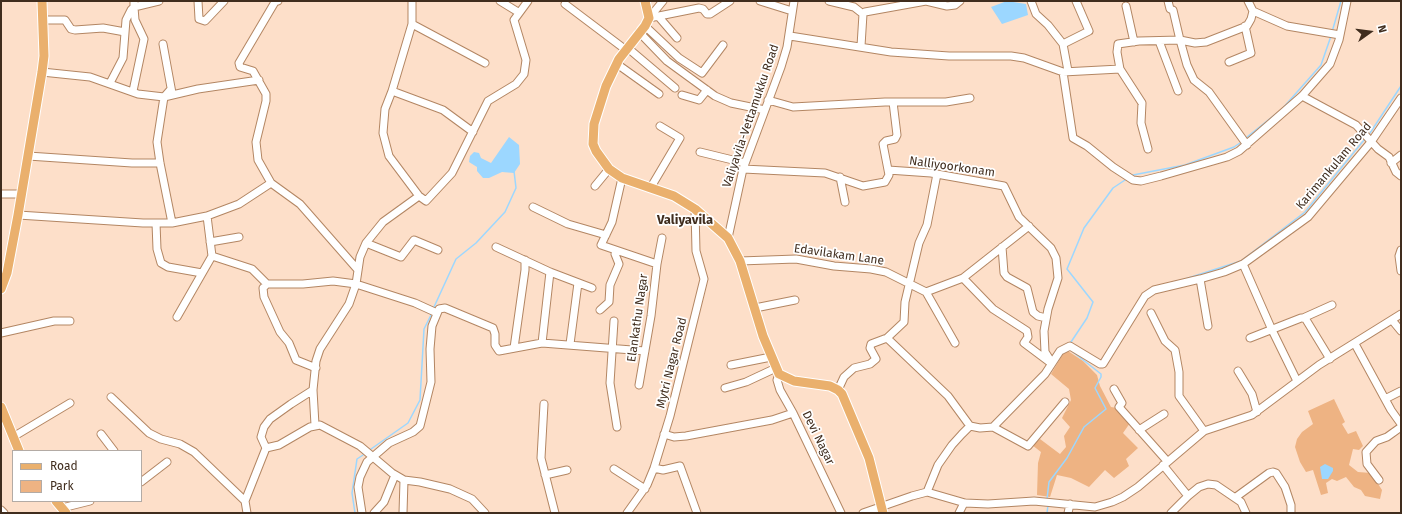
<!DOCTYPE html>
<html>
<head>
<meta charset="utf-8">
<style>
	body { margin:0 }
	#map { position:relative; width:1402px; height:514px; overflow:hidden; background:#fddfc9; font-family:"Fira Sans",sans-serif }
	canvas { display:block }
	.frame { position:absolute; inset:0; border:2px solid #402d1e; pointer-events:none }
	.legend { position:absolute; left:12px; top:450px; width:130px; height:52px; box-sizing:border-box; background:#fff; border:1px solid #b3aba5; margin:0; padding:5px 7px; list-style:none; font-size:12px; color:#402d1e }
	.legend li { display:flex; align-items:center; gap:8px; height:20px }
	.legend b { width:20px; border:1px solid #b3aba5 }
	.north { position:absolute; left:1350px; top:12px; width:40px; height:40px; -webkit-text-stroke:3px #fff; paint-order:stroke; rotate:76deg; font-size:11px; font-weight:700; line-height:16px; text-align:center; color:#402d1e }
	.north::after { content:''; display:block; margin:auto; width:14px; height:18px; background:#402d1e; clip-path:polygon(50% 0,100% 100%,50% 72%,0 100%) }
</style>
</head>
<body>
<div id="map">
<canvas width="1402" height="514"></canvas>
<div class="frame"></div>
<ul class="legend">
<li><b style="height:5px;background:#eab06d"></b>Road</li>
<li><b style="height:11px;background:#eeb383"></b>Park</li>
</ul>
<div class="north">N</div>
</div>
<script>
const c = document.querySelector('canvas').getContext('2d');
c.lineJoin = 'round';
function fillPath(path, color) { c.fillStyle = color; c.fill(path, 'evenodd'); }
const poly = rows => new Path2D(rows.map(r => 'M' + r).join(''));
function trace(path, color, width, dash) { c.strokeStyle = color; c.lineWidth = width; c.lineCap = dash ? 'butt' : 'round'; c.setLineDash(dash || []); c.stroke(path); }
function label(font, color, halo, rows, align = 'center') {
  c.font = font + ' "Fira Sans",sans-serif'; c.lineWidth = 3.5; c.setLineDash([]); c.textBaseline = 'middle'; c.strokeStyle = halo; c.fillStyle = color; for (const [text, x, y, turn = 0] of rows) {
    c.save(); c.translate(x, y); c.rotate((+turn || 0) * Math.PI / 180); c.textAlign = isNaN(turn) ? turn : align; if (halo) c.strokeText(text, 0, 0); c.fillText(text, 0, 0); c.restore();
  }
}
fillPath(poly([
	[1068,351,1083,361,1097,375,1100,386,1111,407,1117,408,1130,423,1123,433,1138,448,1126,459,1129,466,1114,478,1105,470,1089,487,1071,478,1057,475,1050,497,1037,495,1038,463,1041,452,1032,445,1040,439,1060,454,1066,447,1064,436,1070,427,1062,418,1071,400,1069,389,1051,374,1063,354],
	[1334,399,1345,422,1342,424,1348,434,1356,431,1363,446,1359,450,1353,449,1349,465,1358,472,1371,473,1382,490,1380,499,1365,496,1361,490,1354,487,1346,477,1337,481,1332,479,1326,483,1328,493,1321,495,1313,470,1306,472,1300,462,1295,447,1297,439,1302,432,1313,424,1308,411]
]), '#eeb383');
fillPath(poly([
	[1007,1,1026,4,1028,15,1002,24,991,7],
	[509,137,519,145,520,164,514,173,502,172,489,178,483,178,477,171,477,167,469,162,470,156,474,152,479,153,481,158,491,163],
	[1325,464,1333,468,1333,471,1328,479,1322,479,1320,467]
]), '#9cd7ff');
trace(poly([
	[1332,32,1341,1],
	[1282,109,1321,65,1331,36],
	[1370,133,1401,86],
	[1247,137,1277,113],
	[1133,175,1185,165,1234,147,1240,143],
	[1182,280,1241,261,1305,212,1364,140],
	[434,307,456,259,476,243,505,212,516,188,514,171],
	[1071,342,1087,318,1093,302,1067,269,1084,228,1113,188,1125,180],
	[371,449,408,423,420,400,424,329,431,315],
	[1047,499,1049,482,1067,458,1084,427,1106,409,1095,388,1101,377,1101,374,1073,352],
	[355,513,352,493,357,459,363,455],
	[1047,513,1048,505]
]), '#9cd7ff', 1.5);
const minor = poly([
	[198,1,199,19,205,21,224,1],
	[278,1,275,2,239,63,240,67,253,71,266,94,266,101,256,142,258,160,271,183,300,204,358,270],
	[412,1,412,24,392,91,443,110,473,132],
	[500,1,518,12],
	[760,1,792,11],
	[829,1,854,7,863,14],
	[1031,1,1036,14,1048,25,1063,44],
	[1248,1,1253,11,1287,26,1340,35],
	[565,4,626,50],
	[1126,6,1134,42],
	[658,16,677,38],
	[649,18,699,8,703,9,707,14,710,14,730,1],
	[649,18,663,1],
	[43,20,65,20,71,29,75,30,103,28,125,32],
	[412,24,485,63],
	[645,26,679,58,702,73,723,45],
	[639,32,667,61,715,96,731,103,765,110],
	[790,36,891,52,949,56,1011,56,1024,58,1063,72,1120,69,1142,103,1141,123,1148,149],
	[1159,41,1178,91],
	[163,44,172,93],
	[861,46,863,14,865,12,926,1,947,6,955,5,960,1],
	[629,49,675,88],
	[1229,62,1251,53,1245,26],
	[617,64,659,94],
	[1120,69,1117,52,1118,44,1139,41,1180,40,1173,10,1170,9,1168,1],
	[1068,71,1063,44,1089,31,1076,1],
	[42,72,90,77,138,94,164,97,198,89,259,80],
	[1063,72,1073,138,1087,146,1113,167,1133,180,1141,181,1161,176,1227,157,1239,151,1302,96,1330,64,1339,40,1347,1],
	[110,83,123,58,126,20,131,10,134,7,134,1],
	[133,91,144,39,135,20,134,7,159,1],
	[392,91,385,109,383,133,389,156,419,196],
	[682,95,699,100,707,90],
	[1302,96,1356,125,1378,149,1389,157,1396,172,1401,176],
	[768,100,793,107,885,102,946,102,970,98],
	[1247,145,1209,92,1194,80,1187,65,1180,40,1195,43,1206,42,1247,26,1251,19,1253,11],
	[700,152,745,163],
	[28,156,132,163,160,163],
	[1391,163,1401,155],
	[743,169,825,173,863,186,885,182,889,175,883,144,886,141,895,139,897,135,893,102],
	[888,170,931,173,1004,186,1019,217,1051,248,1056,258,1058,278,1048,309,1044,331,1045,352,1052,363],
	[840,177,845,202],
	[622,178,612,222,601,245,657,264,651,316,639,385],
	[595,186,609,169],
	[651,187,680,138,660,126],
	[1,194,22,194],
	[533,207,568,224,606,235],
	[18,215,143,223,172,223,160,163,157,142,164,97,171,89],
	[207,216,239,204,271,183],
	[156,223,157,249,161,263,168,267,202,273],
	[172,223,207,216,212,256,252,269,267,284,303,284,333,281,356,284,415,303,437,313],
	[728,238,743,169,781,67,787,47,794,1],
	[210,242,239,237],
	[366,243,401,257,414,240,438,250],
	[496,247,550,272,592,288],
	[1002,247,1004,273,1007,277,1027,288,1033,312,1038,316,1046,318],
	[1401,250,1399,256,1401,271],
	[740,261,796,259,834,266,871,269,886,272,926,292,955,343],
	[657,264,662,238],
	[1243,264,1272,330,1297,381],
	[963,278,993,309,1027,331,1028,337,1024,343,1048,361],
	[1200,279,1208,326],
	[267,284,263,288,264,297,280,332,289,343,296,360,316,368],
	[926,292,963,278,1029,226],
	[755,308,795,300],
	[600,310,609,302,610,285,619,264,615,254,617,251],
	[1151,313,1165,341,1175,350,1179,372,1179,396,1204,431],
	[177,317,212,256],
	[1303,318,1332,305],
	[1392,320,1401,331],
	[614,321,610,383,617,427],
	[1,333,54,321,70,321],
	[887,338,948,396,970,426],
	[1250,338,1301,318,1305,318,1330,359],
	[542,343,550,272],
	[570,344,578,283],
	[1355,344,1391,410,1401,424],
	[514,348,525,270,525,260],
	[731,365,771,357],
	[1238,371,1252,394,1257,412],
	[779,374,777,380,780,390,793,413,841,513],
	[725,388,746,382,776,368],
	[1114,389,1122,403,1119,407,1167,461],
	[313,390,315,425],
	[838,390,844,377,854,368,870,364,876,359,870,348,871,344,887,338,904,322,905,302,919,243,927,225,937,174],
	[111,397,149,433,161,439,180,444,194,452,245,501],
	[1385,399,1401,391],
	[544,404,541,458,555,513],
	[993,427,1028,446,1065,402],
	[1139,430,1164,414],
	[101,434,114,451],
	[664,434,674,437,686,436,772,420,793,413],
	[13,437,70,403],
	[266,448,279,445,310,427,320,425,360,446,392,473,404,480,420,482,450,489,472,499,485,513],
	[1163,465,1188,496,1199,487,1208,484,1216,485,1241,502,1246,513],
	[654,468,663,470,680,466,697,513],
	[614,469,645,489],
	[545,475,567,470],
	[1379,480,1367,464,1366,452,1376,441,1387,437,1401,427],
	[141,482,167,462],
	[927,492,938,465,952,445,962,434,970,426,980,428,993,427,1045,374,1060,351,1070,346,1100,364,1103,364,1145,296,1154,290,1200,279,1224,272,1243,264,1308,217,1371,142,1401,98],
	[1236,497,1269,473,1273,472,1276,473,1285,487,1291,505,1291,513],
	[62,508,90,501],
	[1,510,4,513],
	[247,513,245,501,266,448,261,437,264,427,270,419,291,404,313,390,316,361,320,349,349,304,356,284,360,257,366,243,383,222,419,196,426,201,452,173,488,101,516,84,524,74,526,60,514,20,528,1],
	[362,513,358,487,360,477,367,462,389,443,413,432,420,426,431,382,430,349,432,326,439,309,445,308,493,328,495,334,495,345,499,351,542,343,645,351],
	[374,513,384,502,395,475],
	[403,513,404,480],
	[627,513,647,485,654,468,670,416,704,279,696,251,695,209],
	[863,513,912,496,927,492,965,503,988,504,1034,501,1095,507,1112,502,1123,497,1138,487,1204,431,1252,415,1319,365,1401,314],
	[959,513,964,503],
	[1068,513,1070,504],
	[1171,513,1188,496]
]);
const major = poly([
	[645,1,649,18,645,26,619,59,606,86,594,124,593,144,596,151,609,169,622,178,674,196,695,209,728,238,740,261,763,336,779,374,794,381,830,386,838,390,842,394,869,458,883,513],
	[1,289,7,273,18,215,42,72,44,56,42,1],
	[1,407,19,451],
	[56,501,66,513]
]);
trace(minor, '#b38663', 9);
trace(major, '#fff', 11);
trace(minor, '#fff', 7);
trace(major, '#eab06d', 9);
label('12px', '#402d1e', '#fff', [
	["Valiyavila-Vettamukku Road",751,116,-71],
	["Karimankulam Road",1334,166,-50],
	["Nalliyoorkonam",952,167,8],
	["Edavilakam Lane",839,255,8],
	["Elankathu Nagar",638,318,-82],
	["Mytri Nagar Road",672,363,-76],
	["Devi Nagar",818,438,64]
]);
label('bold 13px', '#402d1e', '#fff', [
	["Valiyavila",685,220]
]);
</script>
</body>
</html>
